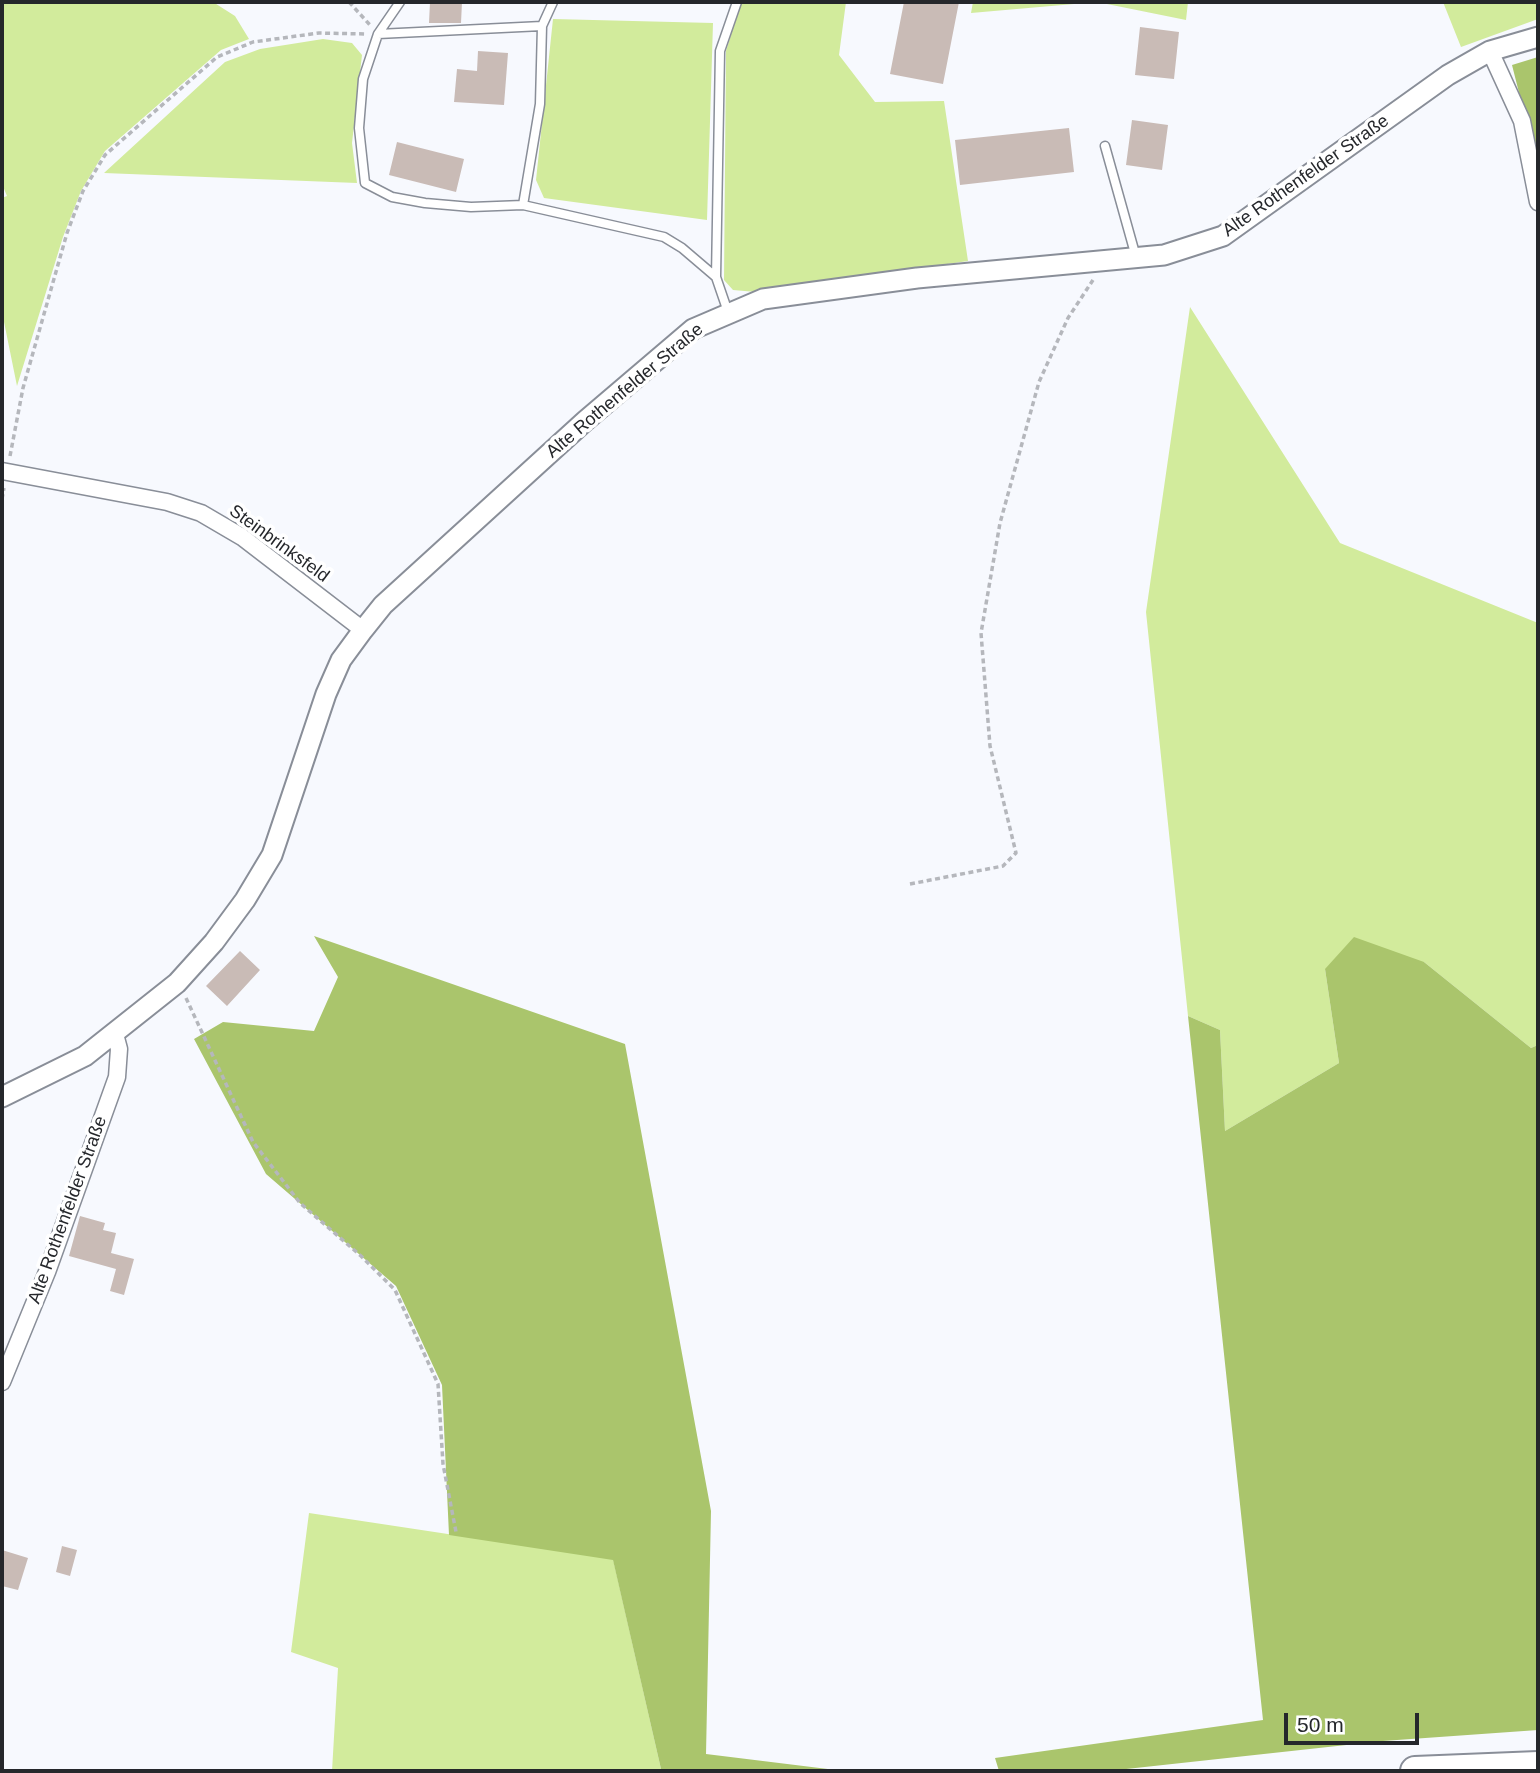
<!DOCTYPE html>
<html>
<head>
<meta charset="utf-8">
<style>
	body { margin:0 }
	#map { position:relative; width:1540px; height:1773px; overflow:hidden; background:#f7f9fe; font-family:Arial,sans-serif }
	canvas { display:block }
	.frame { position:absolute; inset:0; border:4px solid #25272b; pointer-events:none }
	.scale { position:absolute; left:1284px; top:1713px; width:135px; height:32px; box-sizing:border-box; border:4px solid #25272b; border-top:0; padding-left:9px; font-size:21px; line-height:24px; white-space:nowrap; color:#25272b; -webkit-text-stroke:5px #fff; paint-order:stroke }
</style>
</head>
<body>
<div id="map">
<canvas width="1540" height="1773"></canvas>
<div class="frame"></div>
<div class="scale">50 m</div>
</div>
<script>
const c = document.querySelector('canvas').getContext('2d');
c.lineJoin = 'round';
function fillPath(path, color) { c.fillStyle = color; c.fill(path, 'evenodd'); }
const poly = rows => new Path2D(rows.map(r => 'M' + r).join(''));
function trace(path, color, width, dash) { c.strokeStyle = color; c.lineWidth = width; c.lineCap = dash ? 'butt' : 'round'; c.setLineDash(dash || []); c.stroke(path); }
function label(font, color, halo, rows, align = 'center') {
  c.font = font + ' Arial,sans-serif'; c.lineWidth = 7; c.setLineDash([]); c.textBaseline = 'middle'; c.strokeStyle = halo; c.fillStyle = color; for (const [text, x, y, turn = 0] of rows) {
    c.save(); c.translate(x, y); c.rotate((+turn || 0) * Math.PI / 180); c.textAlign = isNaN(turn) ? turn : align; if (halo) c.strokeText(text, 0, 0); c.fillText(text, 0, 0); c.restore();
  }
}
fillPath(poly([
	[2,2,213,2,235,16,249,39,221,50,105,151,81,191,63,237,17,386,2,312,2,198,7,196,2,184],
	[741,2,846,2,839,55,875,102,944,101,968,261,756,292,733,290,724,280,726,51],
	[973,2,1188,2,1186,20,1097,2,971,13],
	[1443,2,1538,2,1538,19,1461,47],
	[553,19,713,23,707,220,544,198,536,180],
	[323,39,352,43,362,55,352,143,357,183,104,173,225,62,260,49],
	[1190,307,1340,543,1538,623,1538,1045,1531,1048,1424,962,1325,969,1339,1063,1225,1131,1220,1030,1188,1016,1146,612],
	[309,1513,613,1559,661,1769,332,1771,338,1668,291,1652]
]), '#d2eb9c');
fillPath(poly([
	[1538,57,1538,168,1512,65],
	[314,936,625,1044,711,1511,706,1754,844,1771,654,1771,661,1769,613,1560,449,1535,442,1385,396,1286,266,1174,194,1039,223,1022,314,1031,338,977],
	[1354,937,1424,962,1531,1048,1538,1045,1538,1730,1383,1741,1108,1771,999,1771,995,1758,1263,1720,1188,1016,1220,1030,1225,1131,1339,1063,1325,969]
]), '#aac56c');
fillPath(poly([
	[430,2,462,2,461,23,429,23],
	[904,2,959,2,943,84,890,74],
	[1140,27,1179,32,1174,79,1135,75],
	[478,51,508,53,504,105,454,102,457,69,477,71],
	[1132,120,1168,125,1162,170,1126,165],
	[1069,128,1074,172,960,185,955,140],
	[397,142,464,159,456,192,389,175],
	[240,951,260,970,227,1006,206,986],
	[80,1216,105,1223,103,1230,116,1233,111,1253,134,1259,124,1295,110,1291,116,1269,69,1256],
	[62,1546,77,1550,70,1576,56,1572],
	[2,1550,28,1558,18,1590,2,1586]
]), '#c9bbb6');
const service = poly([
	[553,2,542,26,378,34,363,79,359,128,365,183,392,197,425,203,471,207,523,205,664,237,682,248,716,277,728,312],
	[378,34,400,2],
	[1105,146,1136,257],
	[523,205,540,104,542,26],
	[716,277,720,51,737,2]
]);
const minor = poly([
	[1490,51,1522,121,1538,202],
	[2,471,167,502,201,513,242,537,363,630],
	[2,1382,47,1272,117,1077,119,1049,115,1034]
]);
const tertiary = poly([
	[2,1097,85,1056,177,983,214,942,245,900,272,855,326,694,341,660,363,630,383,605,585,421,693,329,763,299,917,278,1164,255,1223,236,1448,75,1490,51,1538,37]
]);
const motorway = poly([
	[1415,1771,1538,1766]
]);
trace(service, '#898e98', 11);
trace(minor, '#898e98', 19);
trace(tertiary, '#898e98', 23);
trace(motorway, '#898e98', 32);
trace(poly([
	[349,2,370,25],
	[10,456,23,388,67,233,83,191,105,155,217,57,253,42,319,33,366,34],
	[2,499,4,488],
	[910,884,1003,866,1016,853,990,746,981,633,1000,523,1039,382,1068,318,1093,280],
	[186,998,253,1142,300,1203,361,1256,395,1290,438,1384,443,1464,456,1532]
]), '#b5b7bc', 3.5, [5, 3.5]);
trace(service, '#fff', 8);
trace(minor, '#fff', 16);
trace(tertiary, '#fff', 19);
trace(motorway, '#fff', 28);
label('18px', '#25272b', '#fff', [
	["Alte Rothenfelder Straße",1306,176,-35],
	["Alte Rothenfelder Straße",625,391,-40],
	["Steinbrinksfeld",279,544,36],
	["Alte Rothenfelder Straße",68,1210,-70]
]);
</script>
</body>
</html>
